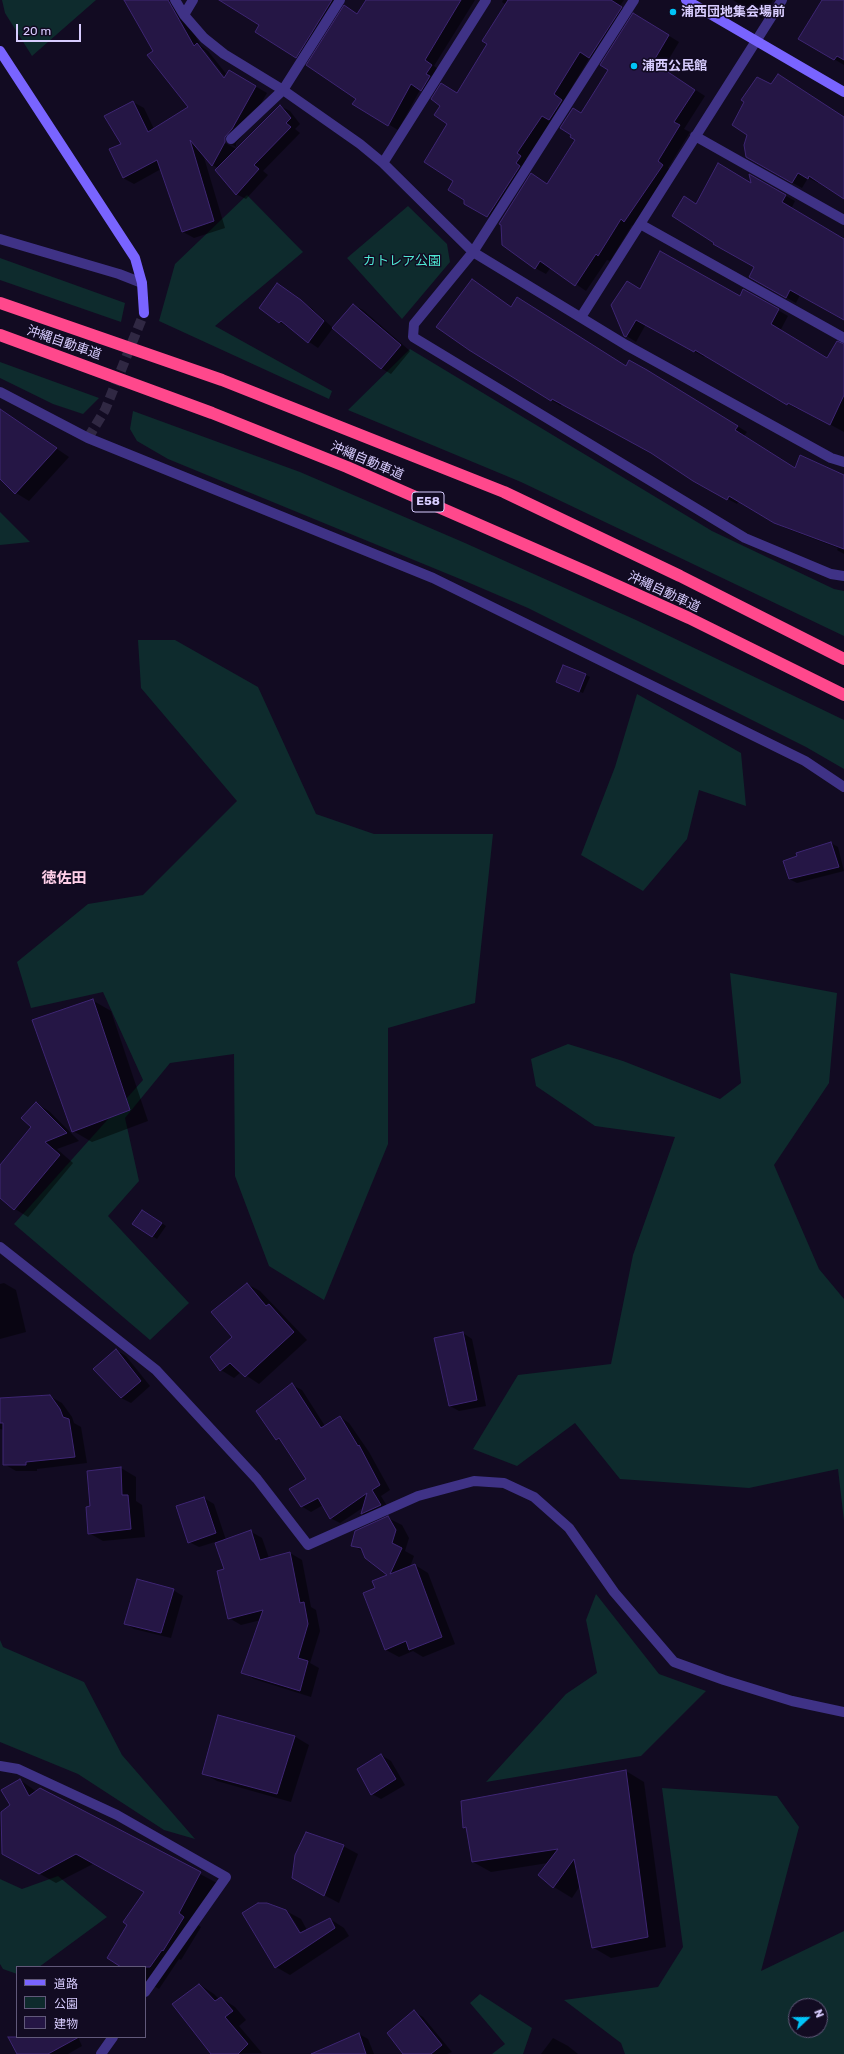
<!DOCTYPE html>
<html>
<head>
<meta charset="utf-8">
<style>
	body { margin:0 }
	#map { position:relative; width:844px; height:2054px; overflow:hidden; background:#120b22; font-family:Rubik,"Noto Sans JP",sans-serif }
	canvas { display:block }
	.legend { position:absolute; left:16px; top:1966px; width:130px; height:72px; box-sizing:border-box; background:#120b22; border:1px solid #61597a; margin:0; padding:5px 7px; list-style:none; font-size:12px; color:#d8cdff }
	.legend li { display:flex; align-items:center; gap:8px; height:20px }
	.legend b { width:20px; border:1px solid #61597a }
	.north { position:absolute; left:788px; top:1998px; width:40px; height:40px; box-sizing:border-box; background:#120b22; border:1px solid #61597a; border-radius:50%; rotate:68deg; font-size:11px; font-weight:700; line-height:16px; text-align:center; color:#d8cdff }
	.north::after { content:''; display:block; margin:auto; width:14px; height:18px; background:#00c4f8; clip-path:polygon(50% 0,100% 100%,50% 72%,0 100%) }
	.scale { position:absolute; left:16px; top:24px; width:65px; height:18px; box-sizing:border-box; border:2px solid #d8cdff; border-top:0; padding-left:5px; font-size:12px; line-height:14px; white-space:nowrap; color:#d8cdff; -webkit-text-stroke:3px #120b22; paint-order:stroke }
</style>
</head>
<body>
<div id="map">
<canvas width="844" height="2054"></canvas>
<ul class="legend">
<li><b style="height:5px;background:#7964ff"></b>道路</li>
<li><b style="height:11px;background:#0e2b2d"></b>公園</li>
<li><b style="height:11px;background:#251645"></b>建物</li>
</ul>
<div class="north">N</div>
<div class="scale">20 m</div>
</div>
<script>
const c = document.querySelector('canvas').getContext('2d');
c.lineJoin = 'round';
function fillPath(path, color) { c.fillStyle = color; c.fill(path, 'evenodd'); }
const poly = rows => new Path2D(rows.map(r => 'M' + r).join(''));
function trace(path, color, width, dash) { c.strokeStyle = color; c.lineWidth = width; c.lineCap = dash ? 'butt' : 'round'; c.setLineDash(dash || []); c.stroke(path); }
function label(font, color, halo, rows, align = 'center') {
  c.font = font + ' Rubik,"Noto Sans JP",sans-serif'; c.lineWidth = 3; c.setLineDash([]); c.textBaseline = 'middle'; c.strokeStyle = halo; c.fillStyle = color; for (const [text, x, y, turn = 0] of rows) {
    c.save(); c.translate(x, y); c.rotate((+turn || 0) * Math.PI / 180); c.textAlign = isNaN(turn) ? turn : align; if (halo) c.strokeText(text, 0, 0); c.fillText(text, 0, 0); c.restore();
  }
}
fillPath(poly([
	[2,0,96,0,32,56,5,13],
	[247,195,303,252,215,326,332,391,329,399,159,321,175,264],
	[408,206,447,244,450,262,402,319,347,258],
	[0,258,125,303,121,322,0,280],
	[410,349,712,531,834,589,844,591,844,636,521,482,348,410],
	[0,362,99,398,83,414,53,404,0,378],
	[133,411,300,472,465,543,636,620,844,720,844,769,806,747,528,608,465,581,168,459,137,441,130,429],
	[0,512,30,542,0,545],
	[138,640,175,640,258,687,316,814,374,834,493,834,475,1003,388,1028,388,1144,324,1300,269,1266,235,1176,234,1054,170,1063,125,1118,139,1181,108,1216,189,1303,150,1340,14,1224,143,1080,103,992,31,1008,17,962,88,904,143,895,237,801,141,688],
	[637,694,741,753,746,806,699,790,687,839,643,891,581,855,615,767],
	[730,973,837,993,829,1083,774,1165,819,1269,844,1299,844,1521,838,1469,749,1488,620,1479,575,1423,517,1466,473,1449,518,1375,611,1364,633,1255,675,1137,595,1126,536,1086,531,1059,568,1044,623,1061,720,1099,741,1083],
	[596,1594,659,1674,706,1691,641,1756,486,1782,566,1694,597,1673,586,1620],
	[0,1640,3,1647,84,1682,122,1755,195,1839,164,1830,78,1774,0,1742],
	[662,1788,777,1796,799,1827,761,1971,844,1931,844,2054,625,2054,621,2043,564,2000,658,1987,683,1947],
	[796,2006,820,2006,820,2030,796,2030],
	[58,1876,107,1917,39,1967,17,1967,17,1974,3,1969,0,1964,0,1879,22,1889],
	[480,1994,532,2028,523,2054,492,2054,505,2044,470,2003]
]), '#0e2b2d');
fillPath(poly([
	[134,0,176,1,201,46,208,51,227,75,229,71,267,93,243,135,236,143,236,147,221,138,220,140,236,149,280,106,290,111,300,124,295,129,300,133,263,171,268,175,246,199,236,194,218,168,212,165,203,154,225,228,194,238,183,232,161,169,134,184,123,178,122,145,133,102,144,108,154,129,190,107,154,51],
	[202,50,204,50,228,81,227,83],
	[220,0,340,0,306,62,296,57,260,25],
	[367,0,475,0,434,66,441,71,431,96,420,90,398,130,354,104,357,98,357,15],
	[503,0,624,0,620,6,623,8,611,27,617,31,599,63,590,57,564,100,571,106,552,121,526,159,530,162,498,222,465,203,465,200,454,180,449,124,457,94,489,44,506,5,502,2],
	[733,0,773,0,762,19],
	[822,0,844,0,844,65,799,38],
	[653,26,679,42,663,69,705,96,684,129,690,132,668,168,673,172,635,227,632,225,610,261,607,260,586,291,551,267,546,274,535,268,532,174,548,185,576,140,582,114],
	[844,117,844,197,819,181,818,183,808,178,802,188,747,157],
	[751,176,795,201,791,209,844,239,844,319,800,295,796,303,750,277,756,266,696,205,752,184],
	[472,280,512,308,626,367,657,377,747,432,744,436,796,469,844,476,844,554,837,550,838,548,785,528,739,501,737,504,704,486,655,454,562,404,561,406,551,400,470,349],
	[277,284,310,307,333,328,318,348,280,322],
	[641,290,740,297,744,290,788,316,780,331,828,359,844,355,844,432,798,407,797,409,705,355,704,357,646,324,636,342,625,335],
	[353,305,363,310,410,351,391,374,381,368],
	[0,410,69,457,29,501,16,493,0,477],
	[586,675,590,677,583,693,561,684],
	[831,843,838,847,844,871,797,883,789,879],
	[92,1000,111,1011,148,1121,92,1142,73,1131],
	[36,1104,49,1111,79,1141,57,1149,73,1163,28,1217,15,1209,0,1197,0,1167,32,1127],
	[147,1213,166,1226,157,1239,152,1236],
	[4,1283,16,1290,26,1332,0,1339,0,1284],
	[247,1284,260,1291,307,1340,259,1384,241,1372,234,1378,221,1370,233,1337],
	[463,1333,472,1339,486,1406,459,1411,450,1406],
	[116,1350,126,1356,150,1386,131,1403,121,1398],
	[292,1385,302,1390,325,1426,340,1417,349,1423,369,1452,390,1490,381,1496,390,1511,371,1519,362,1514,364,1507,340,1523,330,1518,323,1505,311,1512,301,1506,307,1479,283,1442,277,1439],
	[49,1396,62,1403,72,1417,74,1423,81,1427,87,1463,37,1469,37,1471,16,1471,4,1464,4,1430,0,1429,0,1398],
	[121,1468,136,1477,136,1501,142,1505,145,1537,103,1541,89,1533,91,1507,88,1472],
	[204,1498,214,1504,226,1540,250,1531,262,1538,269,1558,290,1553,302,1560,311,1607,316,1610,320,1631,310,1663,319,1668,311,1697,254,1679,242,1672,261,1620,241,1625,229,1618,225,1570,215,1542,199,1547,189,1542],
	[388,1518,402,1525,409,1538,405,1551,414,1556,410,1567,415,1565,428,1573,455,1644,423,1657,413,1651,399,1657,386,1650,364,1594,376,1589,389,1575,364,1552,352,1545],
	[173,1590,183,1596,171,1638,134,1629,125,1623],
	[294,1736,309,1745,291,1802,217,1781,203,1773],
	[381,1755,391,1761,405,1785,381,1799,372,1794],
	[626,1771,644,1782,666,1947,611,1958,592,1947,580,1886,572,1898,554,1887,548,1863,491,1872,473,1862,467,1829,464,1827],
	[20,1780,37,1792,40,1789,217,1883,195,1923,201,1927,181,1960,179,1959,159,1989,145,1981,145,1967,123,1967,128,1925,146,1892,93,1864,56,1883,3,1853,11,1805],
	[343,1846,358,1854,339,1903,307,1886],
	[286,1911,301,1919,307,1930,330,1919,344,1928,349,1936,290,1975,276,1967],
	[287,1913,289,1913,304,1937,302,1938],
	[200,1985,214,1994,219,1999,221,1998,235,2007,246,2020,239,2026,262,2053,212,2054],
	[414,2012,423,2017,452,2052,447,2054,404,2054],
	[359,2034,368,2039,374,2054,330,2054],
	[17,2037,78,2037,82,2046,68,2054,18,2054],
	[553,2038,568,2046,578,2054,541,2054]
]), '#0007');
const building = poly([
	[124,0,168,0,194,46,197,43,224,78,229,70,256,86,232,129,225,137,225,142,212,166,190,140,214,221,182,232,157,160,123,178,109,149,121,144,104,116,133,101,148,132,188,107,147,55,153,51,124,0],
	[219,0,332,0,296,58,255,32,259,25,219,0],
	[366,0,461,0,425,60,432,65,426,74,430,76,421,91,411,84,388,126,352,104,356,99,306,65,344,5,357,14,366,0],
	[508,0,611,0,622,7,589,58,580,52,554,94,562,100,549,120,542,116,517,153,521,156,516,163,520,166,487,217,464,204,464,200,448,190,453,181,424,162,447,124,434,115,440,106,431,99,441,83,457,93,487,44,482,41,508,0],
	[822,0,844,0,844,60,837,56,834,60,798,39,822,0],
	[633,13,669,35,653,62,695,90,674,122,680,125,658,161,663,165,624,222,621,219,598,256,596,254,575,286,540,261,535,269,502,245,501,225,499,224,531,173,547,184,575,140,570,137,571,135,560,128,573,108,581,113,608,70,600,65,633,13],
	[778,74,844,117,844,199,809,176,808,179,798,173,792,183,746,157,744,145,747,135,732,125,744,102,741,100,757,77,771,84,778,74],
	[280,105,291,118,286,123,291,127,254,165,259,169,236,195,215,170,280,105],
	[718,163,751,183,749,174,786,195,782,202,844,239,844,320,790,290,786,298,749,277,754,267,713,244,714,243,672,216,684,196,696,204,718,163],
	[660,251,740,296,743,289,779,309,771,324,827,358,837,341,844,344,844,395,830,425,788,403,787,405,695,350,694,352,636,320,626,337,624,336,611,305,627,281,640,289,660,251],
	[472,279,511,307,517,297,626,366,629,360,647,370,738,426,735,430,795,468,800,455,844,475,844,549,774,523,729,496,727,500,693,481,651,453,552,399,551,401,469,350,436,327,472,279],
	[277,283,301,300,324,321,308,343,281,321,279,323,259,308,277,283],
	[353,304,401,345,381,369,332,328,353,304],
	[0,409,57,448,15,494,0,479,0,409],
	[563,665,586,674,579,692,556,682,563,665],
	[831,842,839,867,789,879,783,861,797,856,796,853,831,842],
	[93,999,130,1110,72,1132,32,1020,93,999],
	[36,1102,67,1133,45,1142,60,1155,14,1210,0,1198,0,1165,31,1127,21,1118,36,1102],
	[142,1210,162,1223,152,1237,132,1224,142,1210],
	[247,1283,266,1306,269,1304,294,1332,245,1377,230,1363,220,1371,210,1357,232,1337,211,1312,247,1283],
	[463,1332,477,1400,449,1406,434,1338,463,1332],
	[116,1349,141,1381,121,1398,93,1369,116,1349],
	[292,1383,321,1428,340,1416,358,1446,359,1445,380,1485,372,1490,381,1505,361,1514,367,1493,330,1519,318,1498,301,1507,289,1489,306,1479,279,1438,276,1440,256,1411,292,1383],
	[50,1395,60,1409,63,1417,69,1419,75,1457,26,1462,26,1465,3,1465,3,1423,0,1423,0,1398,50,1395],
	[121,1467,122,1495,128,1495,131,1529,88,1534,86,1507,90,1506,87,1471,121,1467],
	[204,1497,216,1533,188,1543,176,1506,204,1497],
	[388,1516,396,1530,392,1543,402,1548,390,1574,415,1564,442,1637,409,1650,406,1641,385,1650,363,1593,375,1588,372,1581,387,1575,365,1558,361,1548,351,1546,355,1531,388,1516],
	[251,1530,260,1560,290,1552,300,1603,304,1602,308,1624,298,1658,308,1661,300,1691,241,1673,263,1610,228,1619,217,1571,224,1569,215,1543,251,1530],
	[137,1579,174,1589,161,1633,124,1624,137,1579],
	[218,1715,295,1736,277,1794,202,1774,218,1715],
	[381,1754,396,1779,371,1795,357,1769,381,1754],
	[626,1770,648,1937,592,1948,574,1859,553,1888,538,1875,558,1849,472,1862,466,1827,463,1828,461,1801,626,1770],
	[20,1779,29,1796,40,1788,201,1872,179,1913,184,1917,163,1951,162,1950,150,1967,121,1967,107,1958,127,1925,123,1922,144,1892,76,1854,39,1874,2,1854,1,1812,10,1805,1,1790,20,1779],
	[306,1832,344,1845,324,1896,292,1878,295,1855,306,1832],
	[258,1903,267,1903,286,1910,300,1933,330,1918,335,1928,275,1968,242,1913,258,1903],
	[199,1984,215,2001,221,1997,233,2011,225,2017,248,2044,238,2054,211,2054,172,2004,199,1984],
	[414,2010,442,2045,431,2054,403,2054,387,2033,414,2010],
	[359,2033,366,2054,311,2054,359,2033],
	[8,2037,79,2037,48,2054,17,2054,8,2037]
]);
fillPath(building, '#251645');
trace(building, '#3e2673', 1);
trace(poly([
	[88,438,105,410,144,313]
]), '#302843', 10, [10, 5]);
trace(poly([
	[175,0,184,15,204,38,224,54,283,90,360,144,383,163,473,252,626,345,831,458,844,462],
	[634,0,473,252,414,324,413,337,745,538,831,574,844,576],
	[184,15,193,0],
	[695,136,844,220],
	[231,139,283,90,340,0],
	[383,163,486,0],
	[640,224,844,338],
	[0,239,119,274,142,283],
	[581,317,782,0],
	[0,392,88,438,433,578,805,761,844,787],
	[0,1247,156,1370,257,1479,308,1545,418,1496,474,1481,504,1483,534,1497,569,1528,614,1592,674,1662,724,1680,792,1701,844,1712],
	[0,1766,18,1769,117,1815,226,1877,145,1992],
	[101,2054,113,2037]
]), '#3f3286', 10);
trace(poly([
	[686,0,844,92],
	[0,51,135,258,142,283,144,313]
]), '#7964ff', 10);
trace(poly([
	[0,303,222,380,504,492,680,576,844,659],
	[0,335,212,413,347,467,587,572,689,618,844,695]
]), '#ff488c', 12);
for (const [x, y, r, color] of [
	[673,12,4,"#00c4f8"],
	[634,66,4,"#00c4f8"]
]) { const dot = new Path2D(); dot.arc(x, y, r, 0, 2 * Math.PI); c.fillStyle = color; c.fill(dot); trace(dot, '#120b22', 1.5); }
for (const [x, y, w] of [
	[428,502,32]
]) { const box = new Path2D(); box.roundRect(x - w / 2, y - 10, w, 20, 3); c.fillStyle = '#120b22'; c.fill(box); trace(box, '#d8cdff', 1); }
label('bold 12px', '#d8cdff', null, [
	["E58",428,502]
]);
label('bold 13px', '#d8cdff', '#120b22', [
	["浦西団地集会場前",681,12],
	["浦西公民館",642,66]
], 'left');
label('13px', '#4fe9d3', '#120b22', [
	["カトレア公園",402,261]
]);
label('13px', '#d8cdff', '#120b22', [
	["沖縄自動車道",64,343,19],
	["沖縄自動車道",367,461,23],
	["沖縄自動車道",664,592,25]
]);
label('bold 15px', '#ffcfe8', '#120b22', [
	["徳佐田",64,879]
]);
</script>
</body>
</html>
